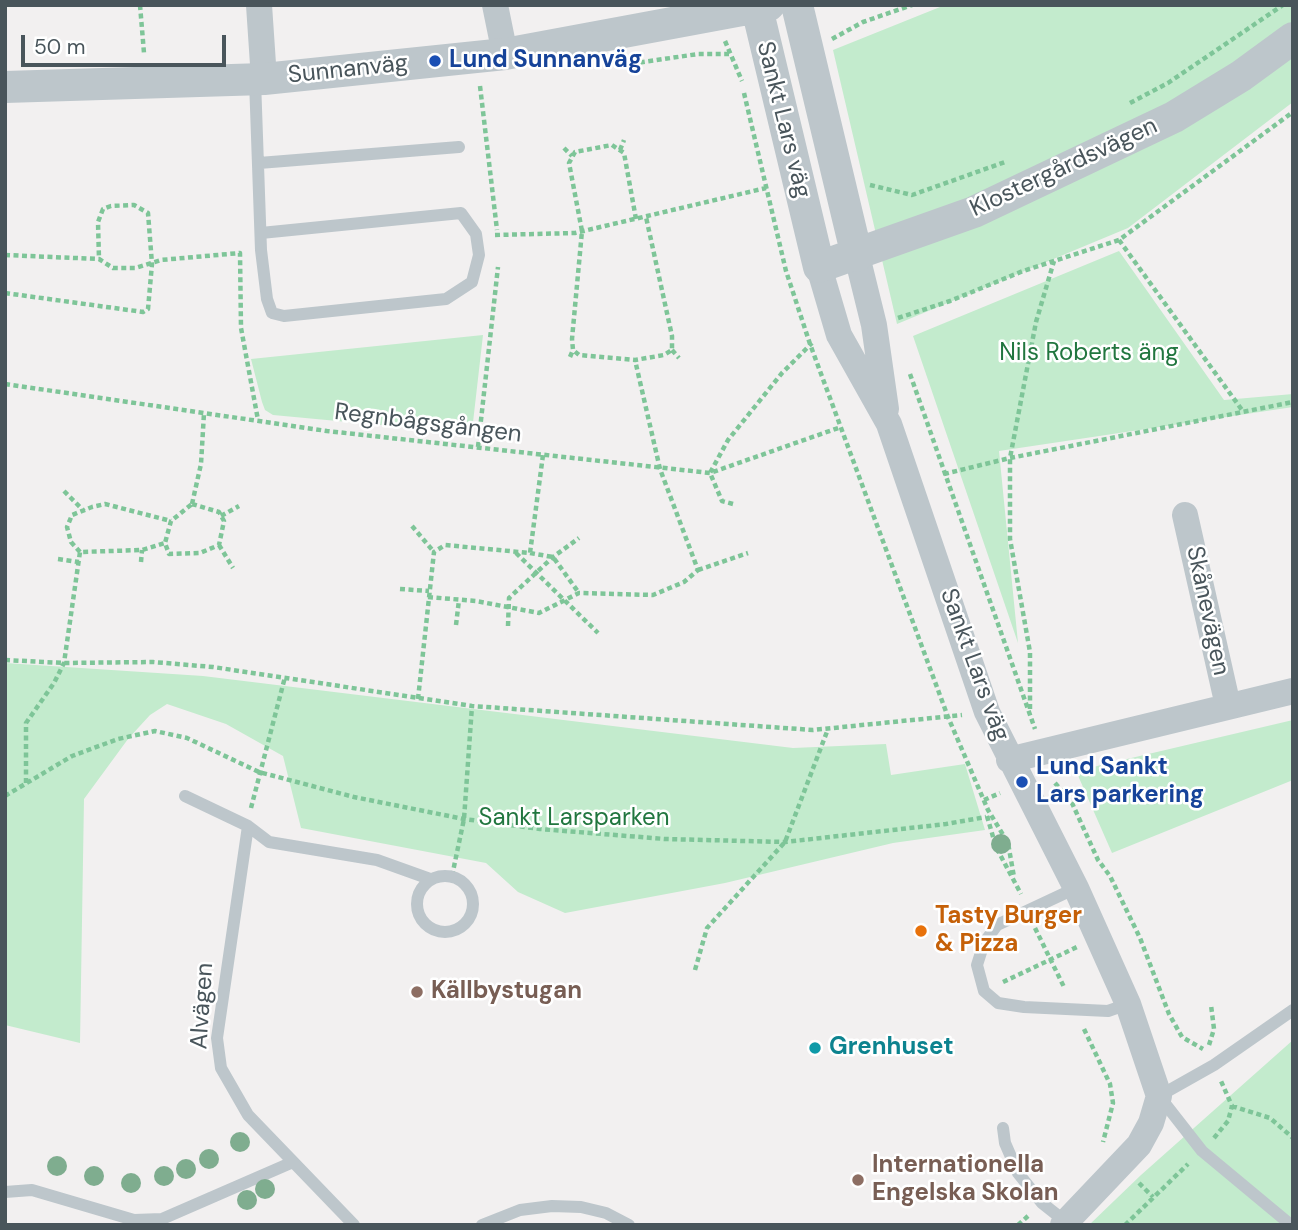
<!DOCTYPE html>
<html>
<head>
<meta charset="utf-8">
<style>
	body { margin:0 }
	#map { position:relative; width:1298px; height:1230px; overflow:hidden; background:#f2f0f0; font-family:"DM Sans",sans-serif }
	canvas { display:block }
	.frame { position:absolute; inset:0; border:7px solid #49555b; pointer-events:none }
	.scale { position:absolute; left:21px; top:35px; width:205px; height:32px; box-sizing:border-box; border:4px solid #49555b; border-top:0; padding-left:9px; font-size:21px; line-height:24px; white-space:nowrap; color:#49555b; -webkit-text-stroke:5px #fff; paint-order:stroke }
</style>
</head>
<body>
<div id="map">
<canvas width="1298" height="1230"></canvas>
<div class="frame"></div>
<div class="scale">50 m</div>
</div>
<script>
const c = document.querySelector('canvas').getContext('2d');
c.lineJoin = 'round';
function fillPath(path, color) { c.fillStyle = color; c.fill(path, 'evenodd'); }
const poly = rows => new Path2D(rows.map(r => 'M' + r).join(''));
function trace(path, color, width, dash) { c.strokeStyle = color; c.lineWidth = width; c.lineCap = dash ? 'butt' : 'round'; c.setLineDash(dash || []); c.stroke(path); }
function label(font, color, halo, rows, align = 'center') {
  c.font = font + ' "DM Sans",sans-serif'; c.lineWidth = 5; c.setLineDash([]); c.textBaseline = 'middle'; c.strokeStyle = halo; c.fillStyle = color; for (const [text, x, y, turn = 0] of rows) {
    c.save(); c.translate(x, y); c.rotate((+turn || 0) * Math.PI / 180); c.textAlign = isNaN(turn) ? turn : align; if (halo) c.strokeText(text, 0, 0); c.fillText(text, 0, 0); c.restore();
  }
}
fillPath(poly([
	[945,5,1293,5,1293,102,1128,228,897,324,833,50],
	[1119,251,1224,400,1293,394,1293,407,999,451,1018,643,913,336],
	[483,335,472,431,466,433,273,415,265,410,262,402,251,359],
	[5,663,203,676,793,748,886,744,891,775,965,764,985,830,893,843,725,883,565,913,518,892,486,863,301,828,283,756,226,724,167,704,150,715,128,739,84,799,80,1043,5,1025],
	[1293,720,1293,780,1112,853,1076,771],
	[1293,1040,1293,1225,1089,1225,1141,1175]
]), '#c3ebcd');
trace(poly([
	[140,5,144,53],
	[832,39,863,22,912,5],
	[725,41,742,81],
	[623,65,698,54,729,54],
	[480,86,497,230],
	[744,93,786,271,810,344,948,717,988,810,1008,843,1014,877],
	[1130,103,1168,83,1283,5],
	[564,148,572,156],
	[620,150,624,140],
	[870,185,912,195,1005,162],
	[636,219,624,153,612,145,575,152,569,163,582,231,572,339,573,350,579,355,635,360,664,355,672,350,672,336,646,217],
	[495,235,575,233,766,188],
	[1119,240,1242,410],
	[5,255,99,259,113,268,135,268,161,260,240,253,241,328,258,420],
	[5,293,143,312,148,309,152,264,148,213,134,205,111,206,103,209,98,222,99,259],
	[898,318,950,301,1023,271,1119,240,1293,112],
	[672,350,679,358],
	[570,357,573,350],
	[910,374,1035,729],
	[5,384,327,431,710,473,841,427],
	[478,447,498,267],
	[944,474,1010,458,1293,402],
	[64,491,84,511],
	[192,504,219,512,224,521,219,545,200,553,169,554,165,543,171,521,192,504],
	[192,504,201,464,204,413],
	[733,504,722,501,710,473,728,440,782,373,812,343],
	[221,516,239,506],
	[412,526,434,552],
	[219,545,233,568],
	[80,552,71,542,67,527,72,515,92,507,105,504,171,521],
	[516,553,598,633],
	[530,553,553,557,579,593],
	[58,559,79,562],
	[141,562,142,550],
	[698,570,748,553],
	[400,589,429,591],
	[428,597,476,601,539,613,579,593,653,595,684,582,698,570,660,469,635,360],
	[456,625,459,600],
	[508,626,509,598,553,557,579,538],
	[5,660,64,663,153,662,213,667,472,706,813,730,962,715],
	[418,699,434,552,445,545,530,553,543,455],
	[1030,709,1030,652,1010,539,1010,458,1036,322,1054,261],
	[26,783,26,723,54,683,64,663,80,552,142,550,165,543],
	[1055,783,1072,803,1098,860,1110,876,1140,938,1169,1014,1182,1037,1203,1049],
	[5,796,72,756,118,739,155,731,187,738,259,772,354,797,464,819,540,829,665,839,785,842,946,824,986,817],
	[984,800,1000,793],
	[251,808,285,677],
	[987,816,996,847,1021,894],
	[452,876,464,819,472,706],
	[1035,928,1065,989],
	[695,970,707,928,785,842,828,729],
	[1003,982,1077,947],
	[1084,1029,1110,1084,1113,1103,1103,1142],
	[1209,1045,1214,1029,1211,1005],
	[1232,1106,1270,1118,1293,1138],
	[1214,1138,1228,1121,1232,1106,1221,1081],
	[1139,1183,1153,1197],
	[1018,1225,1028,1216],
	[1125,1225,1188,1164]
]), '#7ec598', 4.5, [5, 3.5]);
trace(poly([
	[255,80,261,250,267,299,272,313,284,316,446,299,472,282,479,255,476,234,461,213,261,233],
	[259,163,459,147],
	[185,796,248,826,269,842,377,860,430,879],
	[248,826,217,1038,221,1068,248,1115,354,1225],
	'417 904a28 28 0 1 1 56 0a28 28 0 1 1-56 0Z',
	[1076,888,997,925,984,943,977,965,984,991,998,1003,1024,1007,1108,1011,1128,1004],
	[1003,1128,1005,1143,1018,1173,1042,1203,1066,1222],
	[5,1192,32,1190,134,1220,162,1219,293,1162],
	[482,1225,520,1210,552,1206,581,1207,606,1213,629,1225],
	[1291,1225,1202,1151,1159,1096,1214,1065,1293,1010]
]), '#bdc6cb', 12);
trace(poly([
	[259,5,264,79],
	[495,5,505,54],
	[857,256,874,325,886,409],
	[819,267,839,335,889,424,987,712,1076,888,1128,1004,1159,1096,1151,1123,1139,1145,1063,1225],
	[1185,515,1228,706],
	[1009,760,1293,691]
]), '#bdc6cb', 26);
trace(poly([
	[797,5,857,256],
	[757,8,819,267,974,212,1174,117,1241,76,1293,38],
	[5,87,264,79,505,54,769,5]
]), '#bdc6cb', 32);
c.fillStyle = '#7fad8f';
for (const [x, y] of [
	[1001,844],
	[240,1142],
	[209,1159],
	[57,1166],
	[186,1169],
	[94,1176],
	[164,1176],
	[131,1183],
	[265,1189],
	[247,1200]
]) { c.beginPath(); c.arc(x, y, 10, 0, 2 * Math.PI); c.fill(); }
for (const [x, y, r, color] of [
	[435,61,7,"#1a4fb4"],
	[1022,782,7,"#1a4fb4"],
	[921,931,7,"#e8710a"],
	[417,992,7,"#8d6e63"],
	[815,1048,7,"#0f9aa8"],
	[858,1180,7,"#8d6e63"]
]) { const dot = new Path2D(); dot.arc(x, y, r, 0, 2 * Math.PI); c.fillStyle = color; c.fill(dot); trace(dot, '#fff', 2.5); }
label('bold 24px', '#164399', '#fff', [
	["Lund Sunnanväg",449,61],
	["Lund Sankt",1036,768],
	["Lars parkering",1036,796]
], 'left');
label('24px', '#49555b', '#fff', [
	["Sunnanväg",348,70,-6],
	["Sankt Lars väg",783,120,76],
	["Klostergårdsvägen",1064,168,-25],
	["Regnbågsgången",428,424,7],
	["Skånevägen",1207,611,78],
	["Sankt Lars väg",974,665,70],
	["Alvägen",203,1006,-86]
]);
label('24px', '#21763f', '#fff', [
	["Nils Roberts äng",1089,354],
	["Sankt Larsparken",574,819]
]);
label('bold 24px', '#c56008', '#fff', [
	["Tasty Burger",935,917],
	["& Pizza",935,945]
], 'left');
label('bold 24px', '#785e54', '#fff', [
	["Källbystugan",431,992],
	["Internationella",872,1166],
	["Engelska Skolan",872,1194]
], 'left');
label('bold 24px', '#0d838f', '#fff', [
	["Grenhuset",829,1048]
], 'left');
</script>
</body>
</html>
